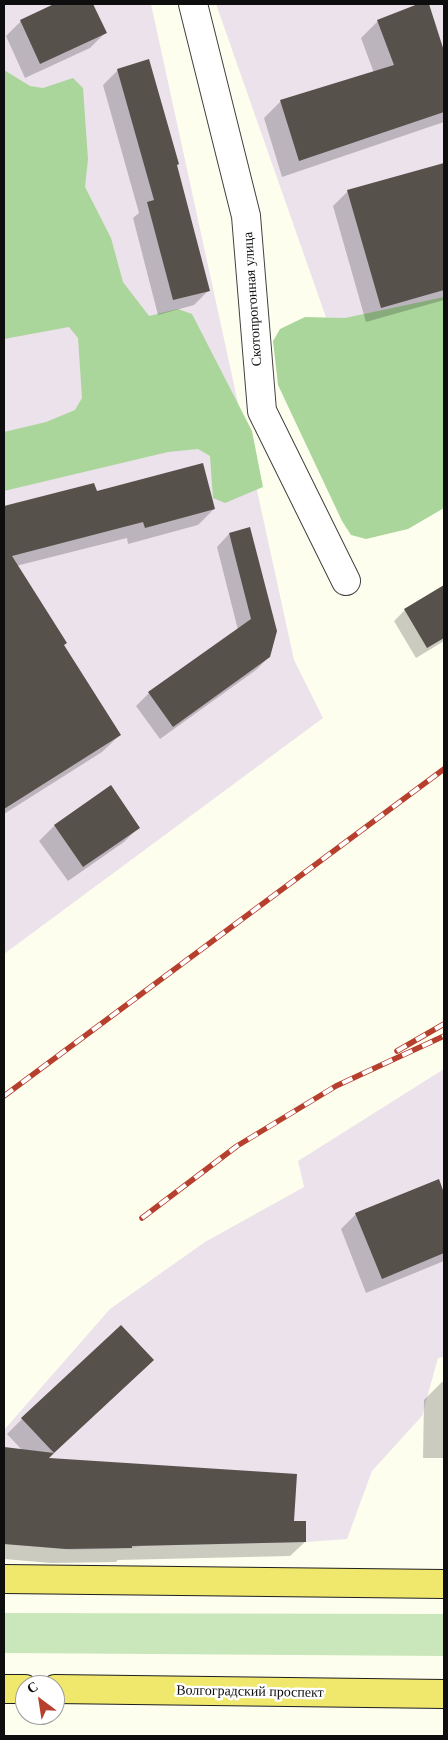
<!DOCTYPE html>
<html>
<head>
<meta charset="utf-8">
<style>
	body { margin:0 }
	#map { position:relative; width:448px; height:1740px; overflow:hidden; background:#fefeef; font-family:Georgia,serif }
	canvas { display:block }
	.frame { position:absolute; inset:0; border:5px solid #0e0e0e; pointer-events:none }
	.north { position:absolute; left:15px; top:1675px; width:50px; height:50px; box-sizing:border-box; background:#fff; border:1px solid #9f9f9f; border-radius:50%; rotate:329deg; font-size:14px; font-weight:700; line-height:20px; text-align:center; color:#0e0e0e }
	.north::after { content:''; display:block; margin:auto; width:18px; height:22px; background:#b63f2e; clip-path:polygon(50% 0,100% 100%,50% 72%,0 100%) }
</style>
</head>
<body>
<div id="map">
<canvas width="448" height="1740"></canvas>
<div class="frame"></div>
<div class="north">С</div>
</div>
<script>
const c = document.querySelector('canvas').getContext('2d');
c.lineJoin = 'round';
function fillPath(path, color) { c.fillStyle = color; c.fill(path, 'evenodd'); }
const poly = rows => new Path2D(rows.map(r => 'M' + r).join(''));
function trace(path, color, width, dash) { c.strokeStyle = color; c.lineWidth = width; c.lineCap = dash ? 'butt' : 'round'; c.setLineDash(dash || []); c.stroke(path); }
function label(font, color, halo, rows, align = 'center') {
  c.font = font + ' Georgia,serif'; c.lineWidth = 5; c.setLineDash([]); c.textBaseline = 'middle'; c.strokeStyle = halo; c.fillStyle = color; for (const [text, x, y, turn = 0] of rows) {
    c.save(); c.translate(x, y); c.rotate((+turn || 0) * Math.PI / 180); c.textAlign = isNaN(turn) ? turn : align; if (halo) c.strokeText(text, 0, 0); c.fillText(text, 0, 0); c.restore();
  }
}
fillPath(poly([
	[4,4,151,4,294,660,323,718,4,954],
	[216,4,444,4,444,370,355,400],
	[444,1069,444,1357,438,1358,422,1416,372,1471,347,1539,306,1542,141,1546,132,1548,73,1550,4,1544,4,1430,110,1309,205,1242,304,1187,298,1161]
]), '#ece2eb');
fillPath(poly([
	[4,1613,444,1614,444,1656,4,1653]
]), '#cae7bb');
fillPath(poly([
	[4,70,30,86,43,88,73,78,83,88,88,159,85,187,111,238,123,282,149,316,178,309,192,314,252,431,263,487,225,503,213,498,210,456,198,449,168,452,4,491,4,432,46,422,75,410,82,398,78,338,69,327,4,339],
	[444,297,444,508,408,529,366,539,351,535,342,521,278,385,273,341,280,329,305,317,345,318]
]), '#abd69b');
fillPath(poly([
	[57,4,92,4,105,33,90,48,25,78,6,36,21,21],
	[422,4,427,4,443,51,444,51,444,122,282,177,264,118,281,101,374,73,361,38,378,21],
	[118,70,176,166,209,290,194,305,158,315,133,218,139,213,103,85],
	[444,164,444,300,366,322,333,206,348,191],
	[94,484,96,493,214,509,198,525,128,544,127,538,4,569,4,507],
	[229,534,269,657,256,670,160,739,136,706,149,693,238,630,217,547],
	[22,575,63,645,120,735,102,752,4,814,4,586],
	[444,586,444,641,416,658,394,621,405,610],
	[110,787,139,827,124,842,68,881,39,841,54,826],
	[438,1181,444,1197,444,1261,366,1293,341,1229,356,1214],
	[137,1375,47,1459,293,1523,305,1542,290,1556,118,1560,116,1562,51,1563,4,1559,4,1448,23,1451,7,1434,22,1419],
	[442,1382,444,1382,444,1458,423,1458,424,1400]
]), '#0003');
fillPath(poly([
	[54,4,93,4,107,33,40,64,20,20],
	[418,4,429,4,444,51,444,112,299,161,280,100,394,65,377,20],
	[149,59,179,164,177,165,210,291,173,300,147,202,154,200,117,69],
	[444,163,444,290,381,308,347,190],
	[203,463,215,509,145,528,143,522,12,556,67,643,64,645,121,735,4,809,4,506,94,483,97,491],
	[250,527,277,631,270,657,173,727,148,692,251,619,229,533],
	[444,585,444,638,427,648,404,609],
	[111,785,140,828,83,867,54,825],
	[439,1179,444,1193,444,1253,382,1279,355,1213],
	[121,1325,154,1360,54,1453,21,1418],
	[4,1447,54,1453,49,1458,297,1474,294,1521,306,1521,306,1542,132,1546,132,1548,66,1549,4,1544]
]), '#56514b');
const minor = poly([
	[193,4,246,216,262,411,346,581]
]);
const major = poly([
	[4,1579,444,1584],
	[4,1689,25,1689],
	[55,1689,444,1694]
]);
trace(minor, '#414141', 30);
trace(major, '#1f1f1f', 30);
trace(minor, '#fff', 28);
trace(major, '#f0e86d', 28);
const rail = poly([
	[397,1051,444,1024],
	[4,1096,444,769],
	[142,1218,237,1146,336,1086,444,1036]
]);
trace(rail, '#b63f2e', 5.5);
trace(rail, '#fff', 4, [11]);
label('14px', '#0e0e0e', '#fff', [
	["Скотопрогонная улица",253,299,-94],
	["Волгоградский проспект",250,1692,1]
]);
</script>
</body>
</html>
